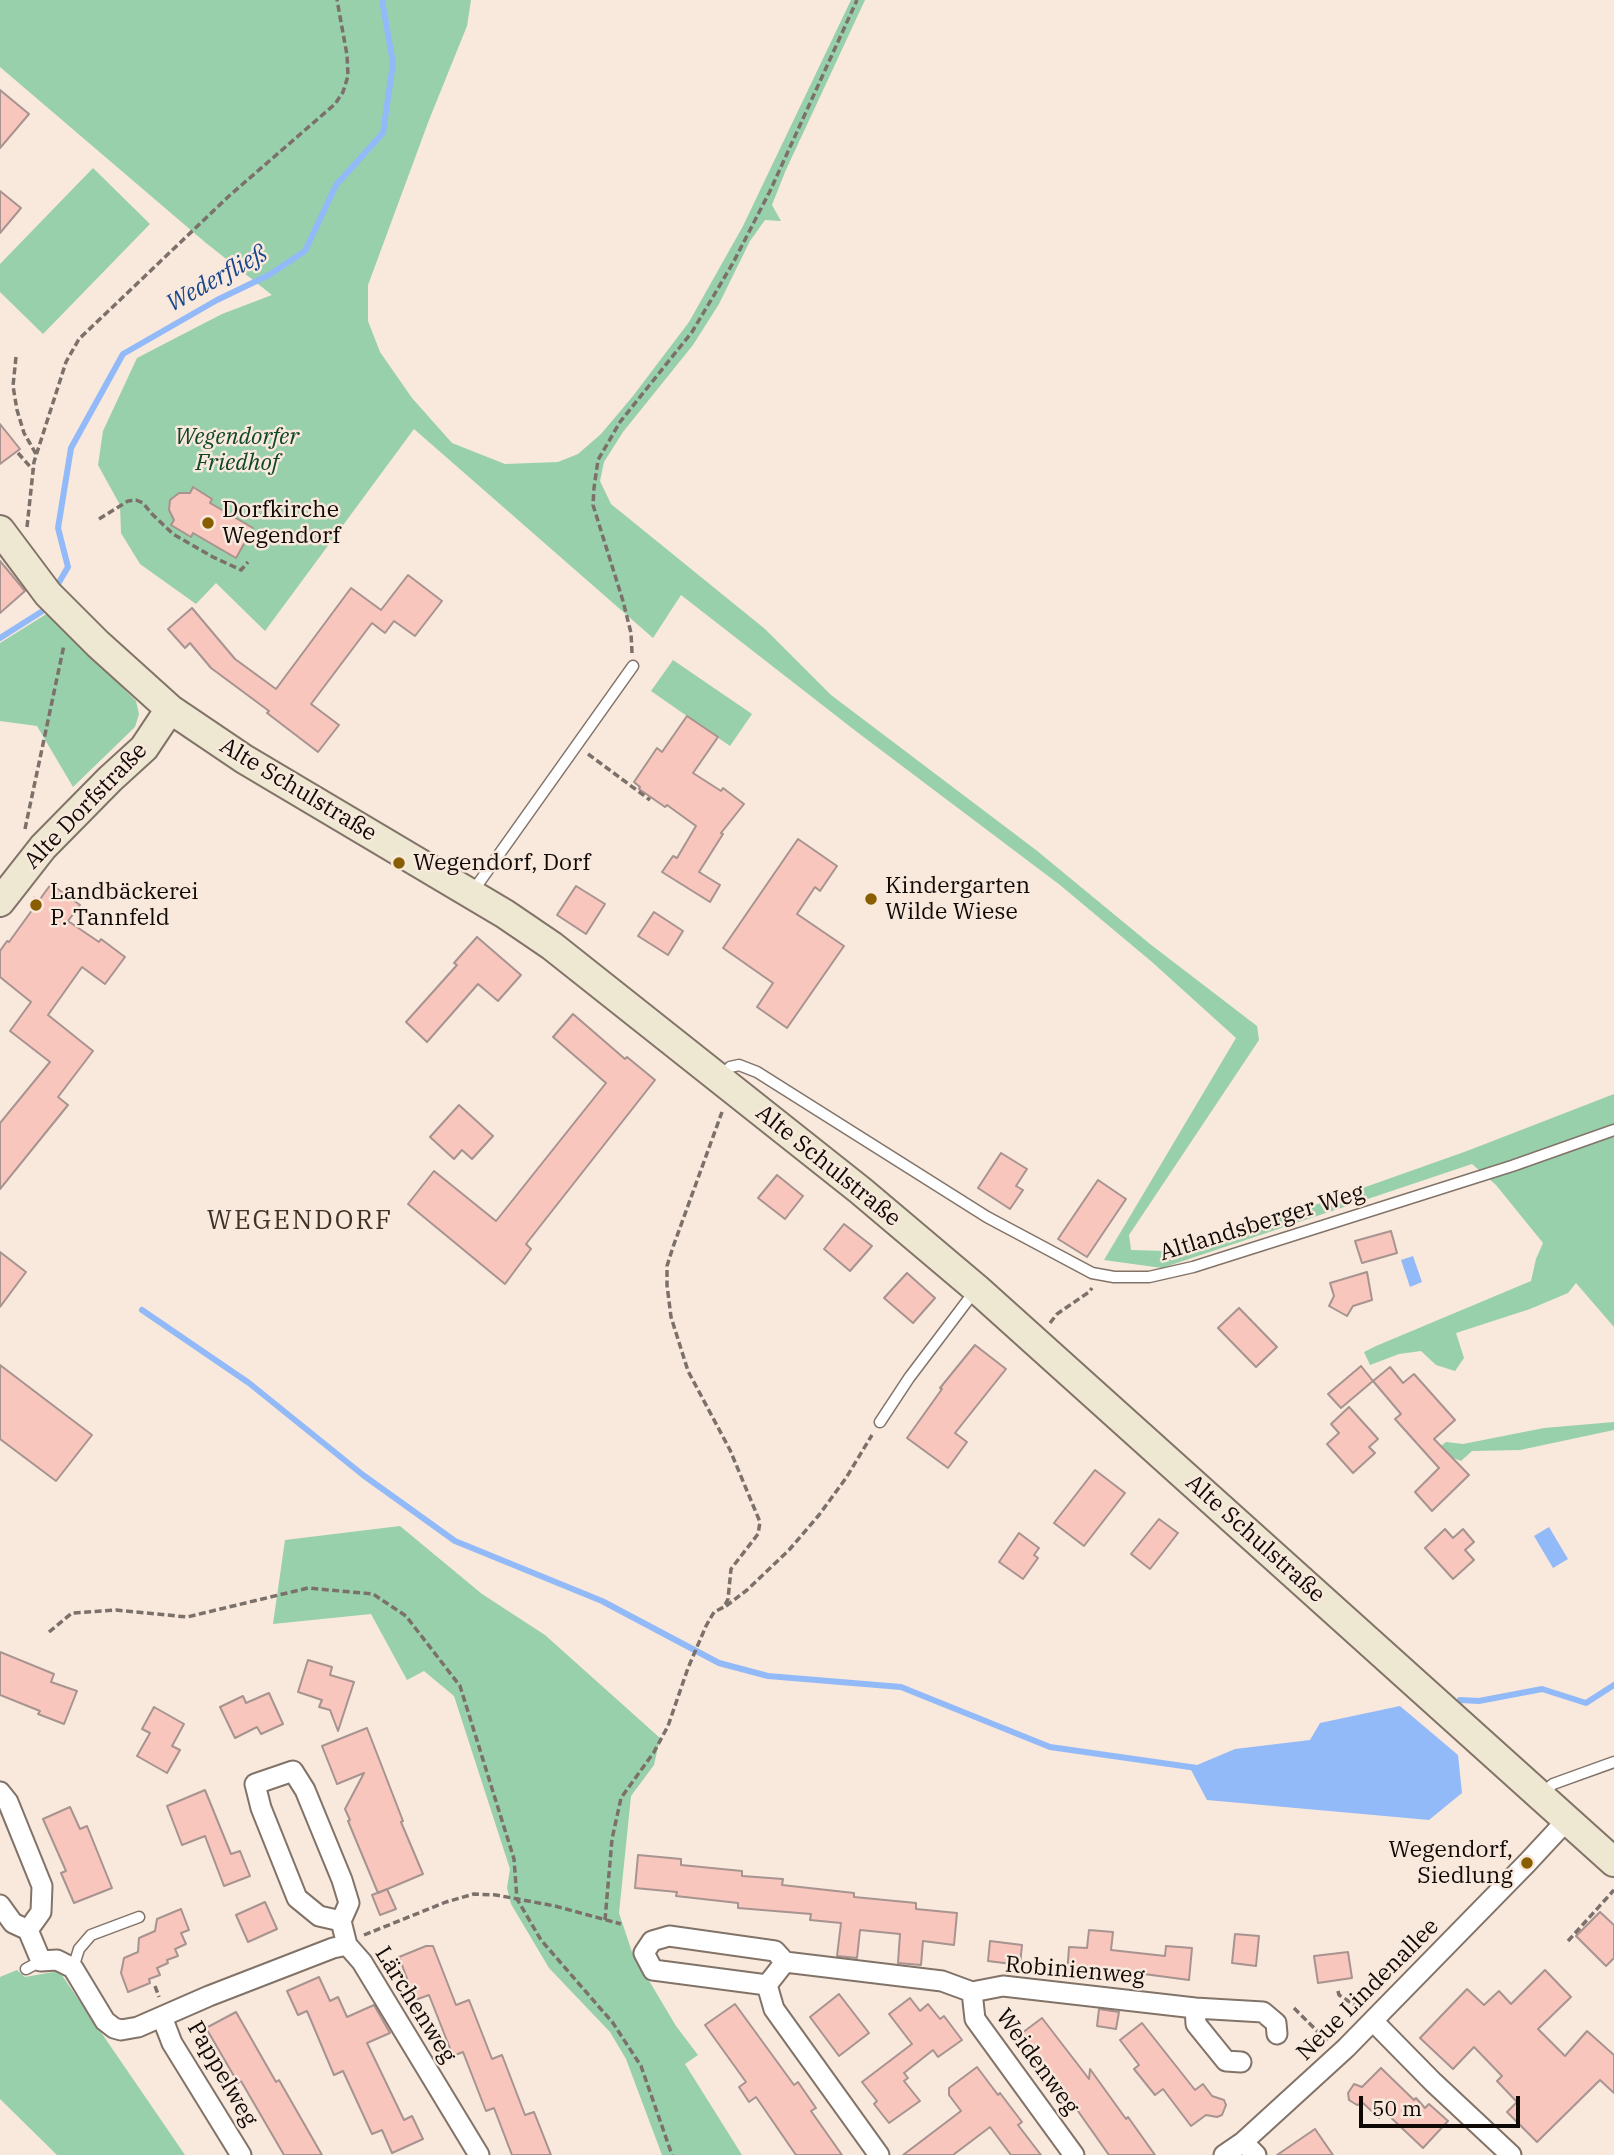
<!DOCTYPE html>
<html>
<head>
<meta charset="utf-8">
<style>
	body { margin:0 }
	#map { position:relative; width:1614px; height:2155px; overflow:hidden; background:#f9e8dc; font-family:"IBM Plex Serif",serif }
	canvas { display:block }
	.scale { position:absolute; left:1359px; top:2096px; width:161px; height:32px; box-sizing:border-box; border:4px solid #100a07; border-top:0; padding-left:9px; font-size:21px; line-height:24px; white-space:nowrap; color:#100a07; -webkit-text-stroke:5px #f9e8dc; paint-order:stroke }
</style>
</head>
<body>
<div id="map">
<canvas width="1614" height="2155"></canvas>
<div class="scale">50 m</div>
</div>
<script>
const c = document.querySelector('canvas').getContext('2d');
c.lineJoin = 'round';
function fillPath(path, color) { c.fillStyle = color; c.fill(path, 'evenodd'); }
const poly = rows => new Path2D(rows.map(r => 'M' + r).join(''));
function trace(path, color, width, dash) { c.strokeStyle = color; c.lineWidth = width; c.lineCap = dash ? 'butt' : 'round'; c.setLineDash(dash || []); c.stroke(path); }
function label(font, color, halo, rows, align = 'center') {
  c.font = font + ' "IBM Plex Serif",serif'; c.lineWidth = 5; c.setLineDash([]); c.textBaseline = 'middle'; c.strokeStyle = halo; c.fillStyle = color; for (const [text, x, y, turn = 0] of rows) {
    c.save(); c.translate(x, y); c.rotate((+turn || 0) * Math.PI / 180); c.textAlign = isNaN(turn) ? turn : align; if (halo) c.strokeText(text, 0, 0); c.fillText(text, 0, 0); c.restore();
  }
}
fillPath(poly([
	[0,0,471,0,467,26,429,120,368,285,368,321,380,352,412,398,452,443,505,464,558,462,578,454,601,434,633,396,689,322,743,226,851,0,865,0,785,172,772,205,781,221,765,220,750,241,719,304,693,345,623,432,604,462,600,481,611,504,765,629,831,695,1036,850,1150,944,1257,1026,1259,1040,1129,1235,1131,1250,1166,1251,1213,1241,1467,1151,1614,1094,1614,1327,1576,1283,1568,1293,1530,1309,1456,1333,1464,1358,1455,1371,1436,1365,1421,1351,1399,1354,1370,1365,1364,1352,1376,1346,1531,1281,1536,1259,1543,1243,1496,1185,1472,1164,1162,1268,1104,1260,1236,1038,1152,962,1060,885,857,732,681,595,653,638,414,429,265,631,216,583,196,604,140,564,121,533,120,505,98,465,103,431,137,358,222,314,272,295,206,243,0,67],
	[93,168,150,224,43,334,0,292,0,264],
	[48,613,136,701,139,714,135,727,73,787,37,726,0,721,0,643],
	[673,660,752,714,730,746,651,691],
	[1614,1422,1614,1430,1520,1450,1472,1451,1461,1461,1451,1457,1429,1456,1446,1442,1463,1444,1544,1428],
	[400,1526,482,1594,545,1635,660,1738,654,1765,631,1796,619,1913,632,1952,676,2026,698,2055,685,2064,742,2155,662,2155,626,2059,610,2032,549,1968,511,1904,507,1888,510,1869,454,1696,424,1671,407,1680,371,1614,273,1624,285,1540],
	[17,1970,25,1977,59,1971,185,2155,57,2155,0,2099,0,1977]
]), '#97d0ab');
fillPath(poly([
	[1413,1256,1422,1282,1410,1287,1401,1260],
	[1549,1527,1568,1559,1553,1568,1534,1536],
	[1400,1706,1458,1755,1462,1793,1429,1820,1207,1800,1190,1768,1235,1749,1310,1740,1320,1723]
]), '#93baf8');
trace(poly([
	[58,584,68,567,58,528,71,448,123,354,217,300,269,275,305,251,336,185,383,133,393,63,382,0],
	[0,638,41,612],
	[142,1310,249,1383,363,1475,455,1541,602,1601,719,1663,768,1676,901,1687,1050,1747,1197,1768],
	[1460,1700,1479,1701,1542,1689,1586,1703,1614,1685]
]), '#93baf8', 6);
const building = poly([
	[0,90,29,114,0,148,0,90],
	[0,191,21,208,0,233,0,191],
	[0,424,20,449,0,464,0,424],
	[193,487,212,499,210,503,253,528,236,558,193,533,191,537,171,525,174,520,169,510,170,500,179,493,190,493,193,487],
	[0,561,25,591,0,613,0,561],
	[408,575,442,601,415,636,394,621,385,633,372,623,311,704,339,725,318,752,267,713,269,711,211,668,190,643,185,648,168,629,192,608,235,659,276,689,351,588,381,610,408,575],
	[687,716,718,737,693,773,721,791,723,788,744,804,721,833,723,834,699,872,720,885,710,902,662,872,673,856,677,858,696,826,667,805,665,807,639,789,640,787,634,782,657,748,662,752,687,716],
	[798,839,837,866,820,891,815,887,797,914,844,946,787,1028,757,1007,773,983,723,948,798,839],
	[51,884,80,905,68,921,99,942,101,939,125,957,105,984,82,967,48,1015,93,1051,58,1097,68,1105,0,1189,0,1123,50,1062,10,1031,31,1002,0,977,0,951,7,941,9,942,51,884],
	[576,886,605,904,586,934,557,915,576,886],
	[654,912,683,931,668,955,638,936,654,912],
	[477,937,521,975,498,1001,478,984,427,1042,406,1022,457,965,454,963,477,937],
	[573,1014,625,1059,627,1057,655,1080,526,1244,531,1249,505,1284,408,1204,434,1171,496,1221,606,1083,553,1037,573,1014],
	[459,1105,493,1136,472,1159,462,1150,454,1159,430,1137,459,1105],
	[1001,1153,1027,1169,1016,1186,1023,1190,1010,1209,978,1188,1001,1153],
	[777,1175,803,1196,785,1219,758,1198,777,1175],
	[1098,1180,1126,1199,1087,1257,1058,1239,1098,1180],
	[844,1224,872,1246,850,1271,824,1249,844,1224],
	[1391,1231,1397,1253,1362,1263,1355,1241,1391,1231],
	[0,1252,26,1272,0,1307,0,1252],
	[1367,1272,1372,1300,1353,1306,1347,1316,1329,1306,1334,1296,1330,1283,1367,1272],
	[907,1273,935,1298,913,1323,884,1298,907,1273],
	[1239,1308,1277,1347,1256,1367,1218,1328,1239,1308],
	[975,1345,1006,1369,955,1433,967,1442,948,1468,907,1438,942,1389,940,1388,975,1345],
	[0,1365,92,1435,56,1481,0,1439,0,1365],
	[1361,1366,1373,1381,1390,1367,1403,1383,1414,1374,1455,1420,1434,1439,1469,1475,1432,1511,1415,1492,1439,1468,1395,1419,1401,1414,1373,1381,1341,1408,1328,1394,1361,1366],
	[1349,1407,1378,1439,1369,1447,1375,1453,1353,1473,1327,1444,1339,1433,1331,1424,1349,1407],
	[1095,1470,1125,1493,1084,1546,1054,1523,1095,1470],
	[1159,1519,1178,1533,1150,1569,1131,1554,1159,1519],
	[1445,1529,1453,1538,1463,1529,1474,1542,1465,1550,1474,1560,1453,1579,1425,1548,1445,1529],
	[1019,1533,1039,1548,1034,1555,1038,1558,1023,1579,999,1562,1019,1533],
	[0,1652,54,1674,51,1682,77,1691,64,1724,38,1714,40,1711,0,1695,0,1652],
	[308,1660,332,1667,330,1675,354,1682,338,1731,330,1710,319,1707,322,1700,298,1692,308,1660],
	[269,1693,283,1724,261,1734,257,1727,235,1738,220,1707,243,1696,246,1703,269,1693],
	[154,1707,184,1724,172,1746,180,1750,167,1773,137,1756,150,1733,142,1729,154,1707],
	[367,1728,403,1821,401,1822,423,1874,378,1893,348,1821,350,1820,345,1809,364,1773,337,1784,322,1746,367,1728],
	[205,1790,231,1854,240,1851,250,1876,224,1886,205,1836,182,1845,167,1806,205,1790],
	[70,1807,80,1829,87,1826,112,1888,74,1903,61,1873,66,1871,43,1819,70,1807],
	[638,1855,681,1859,681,1865,742,1871,742,1876,783,1879,782,1885,854,1893,854,1897,916,1903,916,1909,957,1913,954,1945,923,1941,921,1965,898,1963,900,1934,860,1930,857,1958,837,1956,841,1923,810,1920,811,1914,738,1908,738,1903,676,1896,677,1892,635,1888,638,1855],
	[387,1889,396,1909,380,1915,372,1895,387,1889],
	[265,1902,277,1929,248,1942,236,1915,265,1902],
	[181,1909,189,1930,181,1933,186,1944,175,1949,178,1956,167,1960,168,1963,157,1968,160,1975,149,1979,150,1983,128,1992,121,1973,124,1958,138,1952,139,1938,155,1931,157,1919,181,1909],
	[1600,1912,1614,1925,1614,1958,1606,1966,1576,1936,1600,1912],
	[1089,1930,1113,1932,1111,1950,1165,1956,1166,1946,1192,1948,1189,1980,1114,1970,1114,1979,1067,1975,1069,1947,1087,1948,1089,1930],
	[1235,1934,1259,1936,1256,1966,1232,1963,1235,1934],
	[990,1941,1022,1945,1020,1965,988,1961,990,1941],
	[426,1946,433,1946,456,2005,469,2000,492,2059,502,2055,525,2115,534,2112,551,2155,512,2155,494,2108,486,2111,463,2052,453,2056,429,1995,415,2000,399,1957,426,1946],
	[1348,1952,1352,1978,1318,1983,1314,1956,1348,1952],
	[1545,1970,1571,1997,1538,2029,1565,2056,1587,2031,1614,2055,1614,2093,1600,2080,1537,2142,1507,2112,1517,2102,1497,2081,1502,2076,1474,2047,1453,2069,1420,2038,1467,1989,1484,2005,1499,1991,1511,2004,1545,1970],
	[319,1977,330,2001,338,1997,347,2017,374,2005,390,2033,367,2043,404,2120,412,2116,423,2139,392,2153,382,2130,372,2134,343,2071,334,2075,307,2011,298,2015,287,1991,319,1977],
	[839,1994,869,2033,839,2056,810,2017,839,1994],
	[910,1998,920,2011,928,2004,940,2019,944,2016,962,2040,938,2057,933,2050,904,2073,908,2078,904,2081,920,2101,889,2123,874,2104,877,2101,862,2082,912,2044,889,2014,910,1998],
	[735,2004,794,2085,798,2082,816,2108,811,2111,842,2155,796,2155,756,2097,749,2102,739,2087,746,2082,705,2025,735,2004],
	[1099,2009,1119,2012,1116,2029,1097,2026,1099,2009],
	[236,2012,276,2082,279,2080,322,2155,284,2155,241,2081,238,2083,206,2028,236,2012],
	[1042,2018,1089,2079,1090,2069,1126,2119,1128,2117,1155,2155,1109,2155,1049,2070,1046,2073,1018,2036,1042,2018],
	[1142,2023,1195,2090,1203,2084,1212,2096,1224,2100,1226,2105,1222,2115,1217,2117,1206,2115,1191,2126,1163,2089,1155,2095,1134,2069,1139,2065,1120,2040,1142,2023],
	[977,2067,998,2095,1000,2093,1022,2122,1018,2125,1041,2155,1011,2155,990,2127,953,2155,903,2155,961,2111,949,2095,949,2088,977,2067],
	[1381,2068,1414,2100,1416,2098,1425,2108,1429,2104,1448,2121,1423,2148,1385,2112,1379,2118,1363,2103,1357,2105,1349,2100,1348,2093,1354,2084,1362,2087,1381,2068],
	[1315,2129,1333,2155,1277,2155,1315,2129]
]);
fillPath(building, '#f8c6bd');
trace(building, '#a7938f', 2);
const lane = poly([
	[473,891,633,666],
	[720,1078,730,1067,739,1065,757,1072,987,1217,1092,1273,1114,1277,1149,1277,1193,1267,1512,1166,1614,1130],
	[880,1422,909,1378,974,1292],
	[1541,1795,1553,1784,1614,1762],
	[73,1968,79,1949,91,1935,139,1917],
	[26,1969,41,1961]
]);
const street = poly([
	[0,1792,8,1802,42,1886,41,1912,28,1930],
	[0,1905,13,1923,28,1930,41,1961,57,1960,73,1968,105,2021,114,2028,121,2030,138,2027,209,1996,333,1948,347,1945,362,1962,479,2155],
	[341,1921,319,1916,297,1898,261,1808,255,1784,293,1771,305,1790,342,1880,349,1903,341,1921,347,1945],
	[785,1962,767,1985,774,2009,879,2155],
	[767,1985,653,1970,644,1953,652,1941,669,1936,775,1951,785,1962,942,1981,972,1992,1003,1986,1195,2008,1196,2024,1226,2061,1241,2062],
	[972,1992,975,2019,1074,2155],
	[1195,2008,1263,2012,1276,2023,1277,2034],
	[162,2017,172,2043,241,2155],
	[1373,2021,1433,2082,1511,2155],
	[1243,2142,1256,2155],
	[1224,2155,1243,2142,1346,2048,1527,1863,1567,1820]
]);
const secondary = poly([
	[0,530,48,594,98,644,170,709,244,759,505,914,552,946,861,1191,977,1289,1614,1862],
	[0,902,43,847,110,779,144,748,170,709]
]);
trace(lane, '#827368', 13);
trace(street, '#827368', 23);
trace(secondary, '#827368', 32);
trace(poly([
	[16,357,13,386,17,410,24,433,36,454],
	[18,453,34,471],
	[99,519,128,501,136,500,143,503,152,514,173,534,213,557,241,570,248,562],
	[27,527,34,462,66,362,79,339,229,196,335,104,343,92,348,76,347,55,337,0],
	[632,653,631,633,623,601,593,505,594,488,598,460,620,422,692,332,733,263,770,191,857,0],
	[588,754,650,800],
	[25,829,64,645],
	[33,898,37,900,35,904,36,905],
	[1050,1323,1057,1314,1089,1292,1092,1288],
	[726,1606,747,1590,789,1550,819,1515,846,1478,872,1435],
	[49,1632,72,1613,116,1610,187,1617,308,1588,373,1594,406,1616,460,1686,514,1859,517,1899,541,1940,613,2023,641,2066,672,2155],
	[605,1920,612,1839,621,1798,654,1752,668,1726,688,1668,706,1626,714,1612,724,1607,728,1599,731,1569,758,1534,760,1522,730,1450,688,1371,671,1317,667,1285,667,1266,673,1247,722,1112],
	[364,1935,446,1902,474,1894,496,1895,555,1906,621,1924],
	[1568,1941,1614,1890],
	[155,1986,159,1997],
	[1338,1991,1339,1995,1359,2008],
	[1294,2008,1327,2041]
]), '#7c716a', 3.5, [7, 3.5]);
trace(lane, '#fff', 10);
trace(street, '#fff', 19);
trace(secondary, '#eee8d2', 28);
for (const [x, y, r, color] of [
	[208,523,7,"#895e00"],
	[399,863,7,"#895e00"],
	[871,899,7,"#895e00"],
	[36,905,7,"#895e00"],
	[1527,1863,7,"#895e00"]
]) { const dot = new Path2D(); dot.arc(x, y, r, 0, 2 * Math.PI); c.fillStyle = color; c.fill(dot); trace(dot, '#f9e8dc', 2.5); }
label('italic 23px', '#0f472a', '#f9e8dc', [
	["Wegendorfer",237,437],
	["Friedhof",237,463]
]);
label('23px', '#100a07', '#f9e8dc', [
	["Dorfkirche",222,510],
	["Wegendorf",222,536],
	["Wegendorf, Dorf",413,863],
	["Kindergarten",885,886],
	["Wilde Wiese",885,912],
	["Landbäckerei",50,892],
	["P. Tannfeld",50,918],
	["Wegendorf,",1513,1850,"right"],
	["Siedlung",1513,1876,"right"]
], 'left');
label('23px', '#100a07', '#f9e8dc', [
	["Alte Schulstraße",298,790,31],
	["Alte Dorfstraße",86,806,-46],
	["Alte Schulstraße",828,1166,39],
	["Altlandsberger Weg",1262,1223,-17],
	["Alte Schulstraße",1255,1539,42],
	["Robinienweg",1075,1971,5],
	["Neue Lindenallee",1368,1990,-45],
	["Lärchenweg",415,2005,58],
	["Weidenweg",1037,2062,54],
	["Pappelweg",222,2074,60]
]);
label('italic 24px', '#19478d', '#f9e8dc', [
	["Wederfließ",217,279,-29]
]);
c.letterSpacing = '2px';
label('26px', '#3f3228', '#f9e8dc', [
	["WEGENDORF",300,1221]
]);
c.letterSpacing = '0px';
</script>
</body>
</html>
